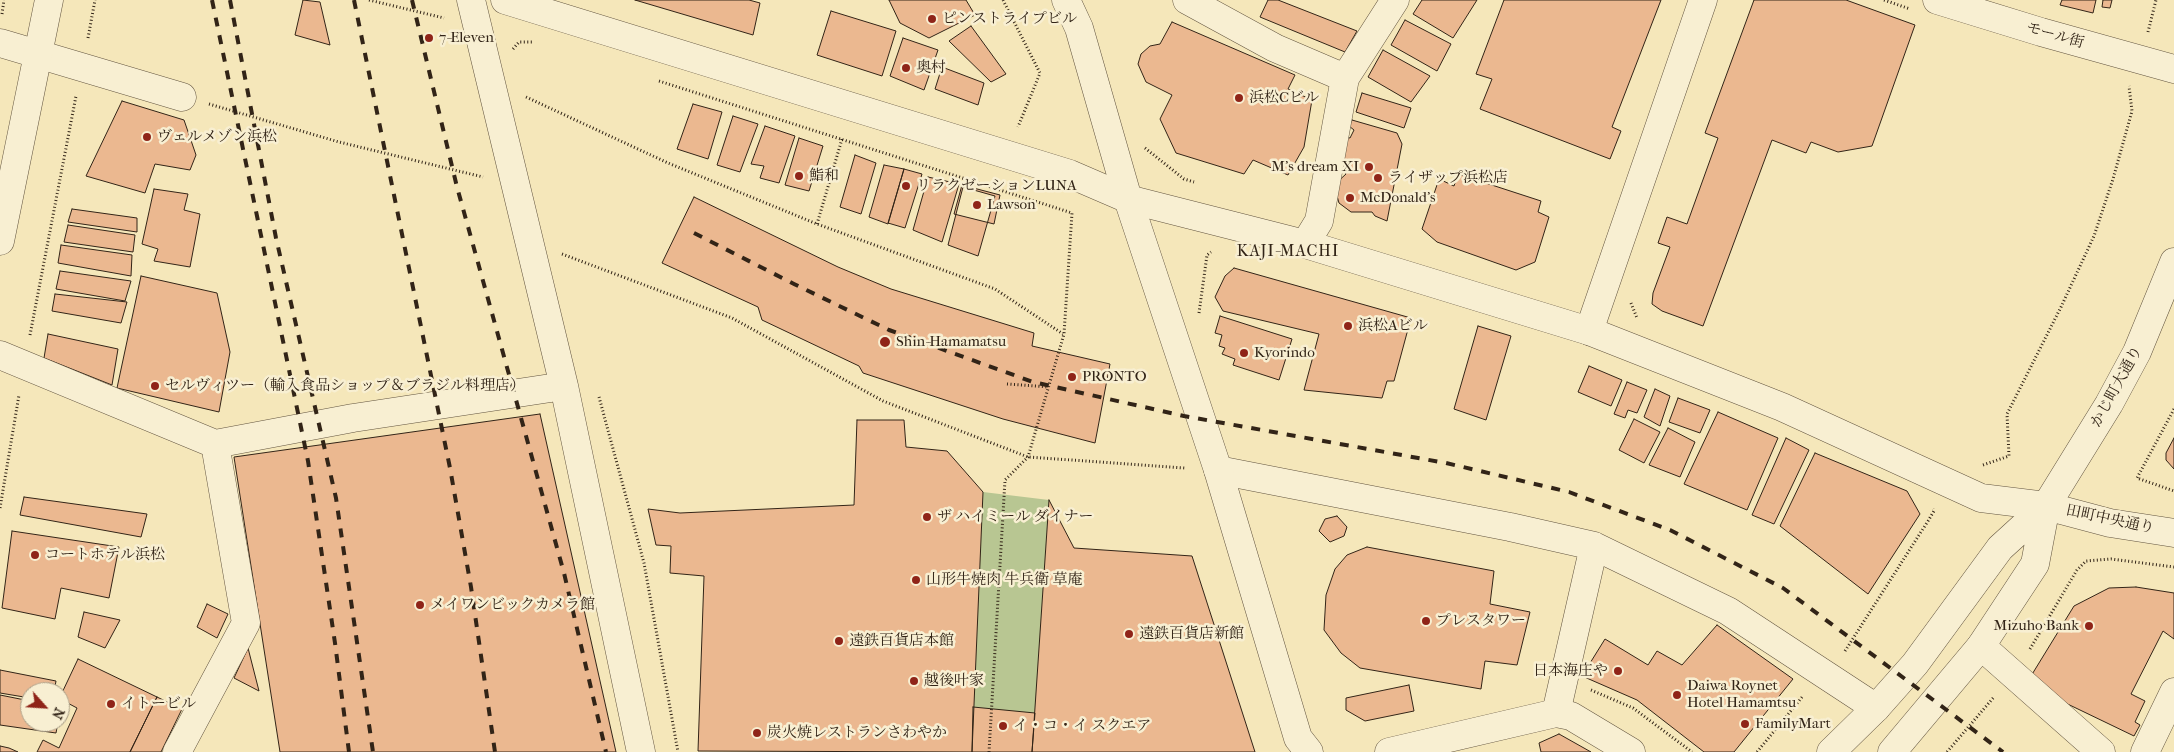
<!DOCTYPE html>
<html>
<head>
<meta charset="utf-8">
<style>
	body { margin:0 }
	#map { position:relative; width:2174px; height:752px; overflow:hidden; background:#f5e7ba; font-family:"IM FELL French Canon",serif }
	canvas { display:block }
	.north { position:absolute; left:20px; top:682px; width:50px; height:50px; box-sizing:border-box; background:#f8efd2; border:1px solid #a99e87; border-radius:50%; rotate:116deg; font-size:14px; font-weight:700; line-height:20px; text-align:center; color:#322417 }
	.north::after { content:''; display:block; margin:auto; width:18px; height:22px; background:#8f2418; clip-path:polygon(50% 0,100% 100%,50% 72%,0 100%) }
</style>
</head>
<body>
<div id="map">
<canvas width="2174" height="752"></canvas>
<div class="north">N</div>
</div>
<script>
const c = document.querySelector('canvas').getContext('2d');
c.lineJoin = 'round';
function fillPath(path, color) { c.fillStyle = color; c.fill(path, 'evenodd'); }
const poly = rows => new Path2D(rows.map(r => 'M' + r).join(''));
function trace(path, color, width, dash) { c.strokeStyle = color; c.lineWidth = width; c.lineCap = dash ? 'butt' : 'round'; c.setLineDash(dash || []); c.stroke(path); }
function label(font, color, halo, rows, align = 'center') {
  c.font = font + ' "IM FELL French Canon","Noto Serif JP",serif'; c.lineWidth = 5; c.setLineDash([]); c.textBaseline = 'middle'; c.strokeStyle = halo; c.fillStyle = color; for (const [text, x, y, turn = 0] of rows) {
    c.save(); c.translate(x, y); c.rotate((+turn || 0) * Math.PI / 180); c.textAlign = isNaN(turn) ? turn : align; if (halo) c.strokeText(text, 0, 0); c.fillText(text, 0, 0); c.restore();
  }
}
fillPath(poly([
	[983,492,1049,500,1033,746,972,739]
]), '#b8c692');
const building = poly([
	[303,0,320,2,330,45,295,35,303,0],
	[635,0,749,0,760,3,753,35,635,0],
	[889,0,966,0,975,15,929,38,900,23,889,0],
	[1268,0,1278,0,1357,31,1345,52,1260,17,1268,0],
	[1422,0,1477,0,1453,38,1413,14,1422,0],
	[1504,0,1661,0,1612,127,1621,131,1610,159,1480,109,1492,79,1476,74,1504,0],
	[1754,0,1846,0,1915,25,1872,146,1838,152,1811,142,1806,153,1772,140,1703,326,1662,311,1652,304,1653,293,1670,247,1658,243,1667,217,1687,224,1718,138,1705,133,1754,0],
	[2062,0,2096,0,2093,13,2060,5,2062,0],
	[2103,0,2112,0,2110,8,2102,7,2103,0],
	[831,11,896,31,882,76,817,55,831,11],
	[1405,20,1451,44,1437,71,1391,45,1405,20],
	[1172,22,1295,75,1288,89,1312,100,1304,147,1288,175,1253,160,1244,174,1176,153,1160,119,1172,95,1146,82,1138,64,1141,54,1150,46,1160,44,1172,22],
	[971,26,1006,74,991,82,949,41,971,26],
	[903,38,938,50,924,90,890,76,903,38],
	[1383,50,1430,76,1411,102,1368,77,1383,50],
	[942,67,984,83,978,105,935,89,942,67],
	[1362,93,1411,108,1404,128,1356,112,1362,93],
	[122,101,184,120,196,155,190,170,155,164,145,193,86,176,122,101],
	[693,104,722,112,708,159,677,149,693,104],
	[733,116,758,124,740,172,717,165,733,116],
	[1352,120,1397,133,1402,144,1387,221,1375,216,1372,212,1351,212,1339,203,1334,185,1346,174,1336,159,1345,137,1350,138,1354,130,1349,126,1352,120],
	[765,126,795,136,779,183,760,178,764,166,751,164,765,126],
	[799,138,823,146,809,191,785,185,799,138],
	[855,155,876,163,861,214,840,207,855,155],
	[884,165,904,169,888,224,869,217,884,165],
	[904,169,922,174,905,228,888,223,904,169],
	[1458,174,1541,201,1538,212,1549,217,1535,262,1516,270,1437,242,1422,229,1439,179,1454,186,1458,174],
	[928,177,959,184,942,242,913,230,928,177],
	[962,185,1000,195,994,224,954,214,962,185],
	[963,187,995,196,978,256,948,245,963,187],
	[154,189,188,194,184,210,200,214,190,267,154,261,158,249,142,244,154,189],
	[694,197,838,267,891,289,1034,333,1032,346,1110,364,1095,443,1003,419,863,373,859,366,762,320,758,307,662,263,694,197],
	[72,209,137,218,137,232,68,222,72,209],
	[68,225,135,235,133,252,64,242,68,225],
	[61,245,132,255,131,276,58,263,61,245],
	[1234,268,1411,318,1394,381,1387,381,1382,398,1304,390,1319,334,1223,311,1215,297,1225,276,1234,268],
	[60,271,131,281,125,301,56,289,60,271],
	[141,276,217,293,230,352,219,412,117,388,141,276],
	[55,294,127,302,121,323,52,311,55,294],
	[1220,316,1292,339,1279,380,1233,365,1235,359,1222,354,1225,348,1219,346,1222,335,1215,333,1220,316],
	[1478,326,1511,336,1486,420,1454,409,1478,326],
	[48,334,118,349,112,385,44,358,48,334],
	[1589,366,1622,380,1611,406,1578,392,1589,366],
	[1627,382,1647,390,1637,413,1628,410,1625,418,1614,414,1627,382],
	[1655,389,1670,396,1660,426,1644,417,1655,389],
	[1678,398,1710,410,1700,433,1669,422,1678,398],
	[1718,412,1778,438,1747,510,1684,484,1718,412],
	[540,414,616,752,280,752,234,457,540,414],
	[1634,419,1660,432,1644,463,1619,450,1634,419],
	[857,420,904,420,906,447,947,451,983,492,972,752,698,751,704,576,670,573,671,546,656,545,648,509,680,513,854,505,857,420],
	[1668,428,1695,442,1680,477,1649,465,1668,428],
	[1786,438,1809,450,1774,524,1752,515,1786,438],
	[2174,438,2174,469,2166,460,2166,453,2174,438],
	[1815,453,1907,491,1920,514,1868,594,1780,526,1815,453],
	[24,497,147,514,141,537,20,515,24,497],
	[1049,500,1074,548,1192,556,1255,752,1032,752,1049,500],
	[1337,516,1347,527,1344,536,1330,542,1319,531,1325,519,1337,516],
	[12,531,119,547,109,598,61,588,55,619,2,608,12,531],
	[1367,547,1494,571,1490,604,1530,612,1517,665,1485,661,1481,689,1360,668,1341,653,1324,630,1326,595,1335,569,1347,555,1367,547],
	[2136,587,2174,593,2174,639,2163,631,2131,694,2145,701,2135,722,2140,725,2134,736,2053,697,2031,676,2074,606,2109,588,2136,587],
	[207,604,228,614,217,638,197,627,207,604],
	[84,612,120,620,105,648,78,637,84,612],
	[1717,625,1793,679,1734,752,1704,752,1637,700,1582,676,1605,639,1648,665,1657,651,1682,665,1717,625],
	[248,648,259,691,234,678,248,648],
	[78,659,157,697,130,752,37,752,43,740,59,748,77,708,60,699,60,697,78,659],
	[0,670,56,681,54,692,30,692,30,698,0,693,0,670],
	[1409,685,1414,711,1365,721,1346,710,1346,698,1409,685],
	[0,695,30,701,30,722,58,722,56,733,0,725,0,695],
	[157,697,182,709,161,752,130,752,157,697],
	[973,707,1035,713,1032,752,972,752,973,707],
	[1559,734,1591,752,1541,752,1539,743,1559,734],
	[0,746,9,748,18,752,0,752,0,746]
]);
fillPath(building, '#ebb890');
trace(building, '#322417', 1);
const minor = poly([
	[471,0,564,386,641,752],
	[1066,0,1079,28,1128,199,1305,244,1589,331,1782,407,1981,498,2046,506],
	[1187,0,1275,48,1345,78],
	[1937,0,2041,32,2174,69],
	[0,43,182,97],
	[1305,244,1319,221,1345,78,1395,0],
	[0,355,215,444,353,418,564,386],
	[1218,470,1510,527,1594,546,1728,611,1876,708],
	[1981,646,2101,752],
	[1556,713,1594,546],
	[177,752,246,623,215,444],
	[2145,752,2174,692]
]);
const tertiary = poly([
	[505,0,1070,174,1128,199,1218,470,1298,738,1309,752],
	[0,241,49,0],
	[1589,331,1703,0],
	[2046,506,2110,523,2174,533],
	[1389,752,1556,713,1571,716,1631,752],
	[1831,752,1876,708,1915,664,2000,548,2046,506,2109,404,2137,352,2174,262],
	[1892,752,1981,646,2035,564,2046,506]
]);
trace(minor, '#635540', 29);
trace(tertiary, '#635540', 29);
trace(poly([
	[369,0,444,18],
	[1003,0,1040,73,1018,127],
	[1884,0,1910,9],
	[2,14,4,0],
	[2148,32,2156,0],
	[88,38,95,0],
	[513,49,519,42,533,42],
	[659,81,1072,213,1064,334,1028,457,1005,480,989,752],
	[526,97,668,163,817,224,995,289,1063,334],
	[209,104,339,142,483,177],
	[1145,148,1184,179,1194,182],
	[817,224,842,139],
	[562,254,732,318,883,401,1028,457,1185,468],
	[1631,303,1637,318],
	[1199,313,1207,255,1211,252],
	[30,335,76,96],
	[1007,384,1048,387],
	[599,397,644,563,678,752],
	[2174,409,2137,478,2174,491],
	[1983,465,2009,456,2007,414,2061,307,2094,236,2113,179,2132,111,2129,86],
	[0,508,19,395],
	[2030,649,2077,570,2086,561,2111,559,2174,567],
	[1845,651,1928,521,1934,511,1933,509],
	[1591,690,1633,708,1692,752],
	[1757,752,1803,696],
	[1947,752,1994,697]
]), '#322417', 3, [1, 2.5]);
trace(minor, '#f8efd2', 28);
trace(tertiary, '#f8efd2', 28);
trace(poly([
	[212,0,308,461,335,643,349,752],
	[230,0,276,238,336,498,373,752],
	[354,0,450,468,471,587,495,752],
	[412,0,457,187,564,573,606,752],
	[694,233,794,284,889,330,1033,382,1184,416,1446,463,1569,492,1670,530,1783,588,2003,752]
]), '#322417', 4, [9, 9]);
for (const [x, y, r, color] of [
	[932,19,5,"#8f2418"],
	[429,38,5,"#8f2418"],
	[906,68,5,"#8f2418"],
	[1239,98,5,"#8f2418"],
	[147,137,5,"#8f2418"],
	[1369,167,5,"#8f2418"],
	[799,176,5,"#8f2418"],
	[1378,178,5,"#8f2418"],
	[906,186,5,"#8f2418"],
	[1350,198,5,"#8f2418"],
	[977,205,5,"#8f2418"],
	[1348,326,5,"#8f2418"],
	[885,342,6,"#8f2418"],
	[1244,353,5,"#8f2418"],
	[1072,377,5,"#8f2418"],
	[155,386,5,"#8f2418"],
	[927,517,5,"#8f2418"],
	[35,555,5,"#8f2418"],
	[916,580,5,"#8f2418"],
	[420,605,5,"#8f2418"],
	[1426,621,5,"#8f2418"],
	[2089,626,5,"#8f2418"],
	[1129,634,5,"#8f2418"],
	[839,641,5,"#8f2418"],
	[1618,671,5,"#8f2418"],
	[914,681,5,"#8f2418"],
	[1677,695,5,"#8f2418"],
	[111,704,5,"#8f2418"],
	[1745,724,5,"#8f2418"],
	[1003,726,5,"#8f2418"],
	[757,733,5,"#8f2418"]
]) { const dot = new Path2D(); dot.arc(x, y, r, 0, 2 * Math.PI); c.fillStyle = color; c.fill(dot); trace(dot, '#f8efd2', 2); }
label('15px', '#322417', '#f8efd2', [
	["ピンストライプビル",942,19],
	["7-Eleven",439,38],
	["奥村",916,68],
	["浜松Cビル",1249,98],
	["ヴェルメゾン浜松",157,137],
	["M's dream XI",1359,167,"right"],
	["鮨和",809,176],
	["ライザップ浜松店",1388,178],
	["リラクゼーションLUNA",916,186],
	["McDonald's",1360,198],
	["Lawson",987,205],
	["浜松Aビル",1358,326],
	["Shin-Hamamatsu",896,342],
	["Kyorindo",1254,353],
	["PRONTO",1082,377],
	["セルヴィツー（輸入食品ショップ＆ブラジル料理店）",165,386],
	["ザ ハイミール ダイナー",937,517],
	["コートホテル浜松",45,555],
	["山形牛焼肉 牛兵衛 草庵",926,580],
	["メイワンビックカメラ館",430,605],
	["プレスタワー",1436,621],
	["Mizuho Bank",2079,626,"right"],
	["遠鉄百貨店新館",1139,634],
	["遠鉄百貨店本館",849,641],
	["日本海庄や",1608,671,"right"],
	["越後叶家",924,681],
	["Daiwa Roynet",1687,686],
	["Hotel Hamamtsu",1687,703],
	["イトービル",121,704],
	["FamilyMart",1755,724],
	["イ・コ・イ スクエア",1013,726],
	["炭火焼レストランさわやか",767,733]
], 'left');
label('15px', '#322417', '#f8efd2', [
	["モール街",2055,36,16],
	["かじ町大通り",2117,387,-61],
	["田町中央通り",2110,520,12]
]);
c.letterSpacing = '1px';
label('16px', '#322417', '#f8efd2', [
	["KAJI-MACHI",1288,252]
]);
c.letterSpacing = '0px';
</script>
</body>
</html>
